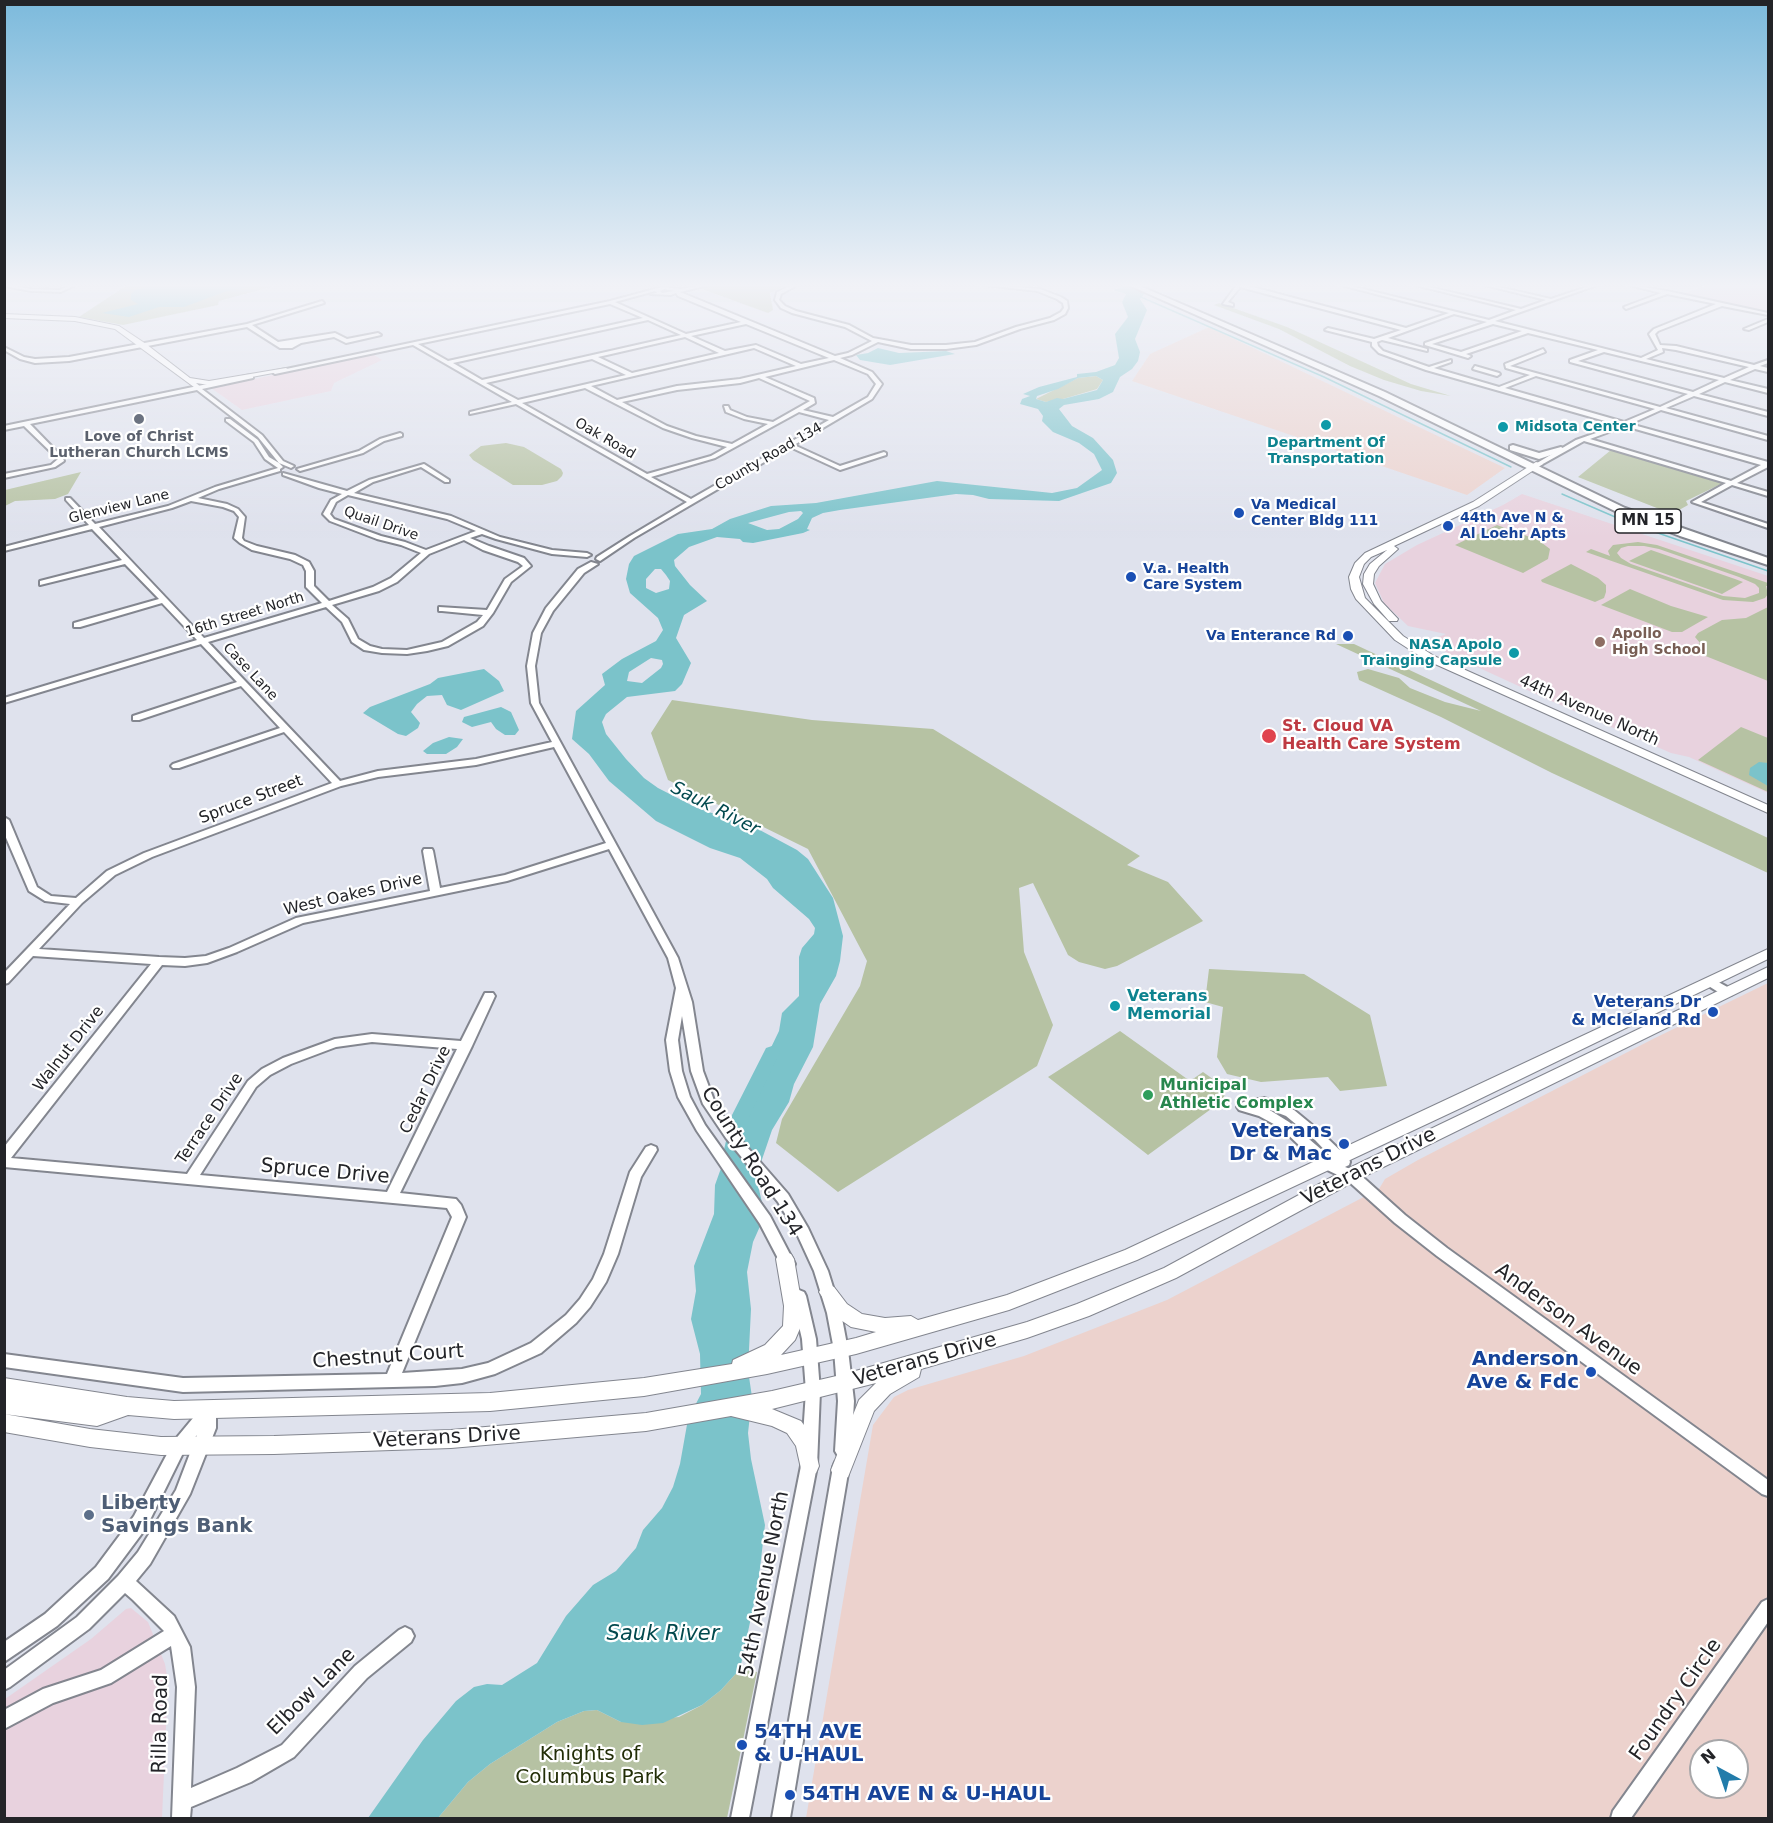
<!DOCTYPE html>
<html>
<head>
<meta charset="utf-8">
<style>
	body { margin:0 }
	#map { position:relative; width:1773px; height:1823px; overflow:hidden; background:#dfe2ed; font-family:"DejaVu Sans",sans-serif }
	canvas { display:block }
	.frame { position:absolute; inset:0; border:6px solid #232428; pointer-events:none }
	.north { position:absolute; left:1689px; top:1739px; width:60px; height:60px; box-sizing:border-box; background:#fff; border:2px solid #a7a7a9; border-radius:50%; rotate:320deg; font-size:16px; font-weight:700; line-height:24px; text-align:center; color:#232428 }
	.north::after { content:''; display:block; margin:auto; width:21px; height:27px; background:#227caa; clip-path:polygon(50% 0,100% 100%,50% 72%,0 100%) }
</style>
</head>
<body>
<div id="map">
<canvas width="1773" height="1823"></canvas>
<div class="frame"></div>
<div class="north">N</div>
</div>
<script>
const c = document.querySelector('canvas').getContext('2d');
c.lineJoin = 'round';
function fillPath(path, color) { c.fillStyle = color; c.fill(path, 'evenodd'); }
const poly = rows => new Path2D(rows.map(r => 'M' + r).join(''));
function trace(path, color, width, dash) { c.strokeStyle = color; c.lineWidth = width; c.lineCap = dash ? 'butt' : 'round'; c.setLineDash(dash || []); c.stroke(path); }
function label(font, color, halo, rows, align = 'center') {
  c.font = font + ' "DejaVu Sans",sans-serif'; c.lineWidth = 4.5; c.setLineDash([]); c.textBaseline = 'middle'; c.strokeStyle = halo; c.fillStyle = color; for (const [text, x, y, turn = 0] of rows) {
    c.save(); c.translate(x, y); c.rotate((+turn || 0) * Math.PI / 180); c.textAlign = isNaN(turn) ? turn : align; if (halo) c.strokeText(text, 0, 0); c.fillText(text, 0, 0); c.restore();
  }
}
fillPath(poly([
	[1209,327,1505,468,1467,495,1132,381,1150,354],
	[1768,983,1768,1818,806,1818,873,1425,894,1397,908,1390,1024,1356,1167,1300,1379,1189,1385,1179,1418,1160,1653,1039],
	[1701,1751,1737,1751,1737,1787,1701,1787]
]), '#ecd2cd');
fillPath(poly([
	[1713,283,1768,283,1768,313,1682,294],
	[373,354,382,360,334,383,331,391,242,410,211,388],
	[1522,494,1768,576,1768,793,1689,757,1671,753,1549,700,1449,654,1429,641,1446,634,1408,626,1384,603,1375,583,1385,564,1417,545,1503,505],
	[131,1608,148,1622,165,1664,168,1682,162,1818,5,1818,5,1699,91,1639,126,1609]
]), '#e8d2de');
fillPath(poly([
	[130,283,286,283,219,301,218,305,123,325,79,317],
	[726,283,791,283,770,293,773,310,768,313,699,288],
	[1219,303,1287,327,1411,384,1451,396,1421,391,1384,380,1350,366,1279,329,1214,305],
	[1096,376,1103,380,1097,389,1063,399,1046,402,1036,399,1078,378],
	[506,443,524,447,561,469,563,473,562,476,557,481,542,485,513,485,473,460,469,455,481,446],
	[1611,450,1723,483,1686,501,1688,505,1672,514,1578,477],
	[81,472,68,494,55,499,15,501,5,506,5,490],
	[1497,525,1538,540,1550,549,1548,559,1523,573,1455,545],
	[1638,542,1657,545,1768,583,1768,586,1766,586,1768,594,1765,598,1753,602,1723,600,1586,552,1591,549,1610,556,1608,551,1613,545],
	[1628,546,1644,546,1659,549,1739,577,1755,584,1759,588,1759,593,1745,598,1723,596,1631,564,1621,558,1617,553,1621,548],
	[1651,550,1735,579,1743,582,1722,594,1629,561],
	[1571,564,1598,578,1606,585,1606,592,1604,598,1595,602,1542,582,1541,580],
	[1630,589,1671,606,1708,617,1682,632,1672,632,1601,605],
	[1768,607,1768,681,1703,655,1697,645,1700,643,1695,637,1698,633,1711,626,1722,620,1746,618],
	[1336,644,1354,644,1768,838,1768,873,1552,773,1441,717,1359,680,1357,672,1368,669,1399,678,1410,688,1445,702,1481,711],
	[672,700,812,720,933,729,1140,856,1127,865,1168,882,1203,921,1117,966,1105,969,1079,962,1068,955,1033,883,1019,888,1024,952,1053,1025,1037,1066,838,1192,776,1143,782,1119,860,986,867,961,808,849,668,780,651,733],
	[1741,727,1768,738,1768,792,1698,760],
	[1209,969,1304,974,1370,1015,1387,1086,1340,1091,1328,1077,1261,1082,1227,1074,1217,1057,1223,1007,1205,1002],
	[1120,1031,1190,1081,1203,1072,1227,1089,1222,1101,1148,1155,1048,1077],
	[740,1669,757,1672,727,1818,438,1818,468,1782,490,1764,557,1722,584,1711,597,1710,621,1722,679,1717,702,1705,721,1690]
]), '#b6c2a3');
fillPath(poly([
	[167,283,267,283,224,292,184,307,159,307,129,317,102,313,138,304,131,300,131,294,135,290],
	[1135,283,1160,283,1151,286,1140,299,1147,310,1135,339,1140,352,1138,361,1132,369,1120,377,1113,392,1099,399,1064,405,1059,409,1072,426,1093,438,1113,460,1117,473,1111,483,1059,501,989,499,973,495,956,494,840,510,823,513,812,518,807,529,810,530,803,533,753,543,743,542,740,539,717,537,689,547,674,560,675,566,690,585,707,601,684,615,676,638,691,663,682,684,675,691,627,697,606,714,602,722,606,734,626,759,644,778,658,788,697,808,756,828,797,850,808,859,833,898,843,936,840,961,836,976,820,1004,813,1047,794,1084,789,1102,772,1130,756,1177,765,1215,753,1242,747,1272,751,1309,748,1370,752,1397,748,1433,751,1459,765,1525,758,1585,740,1669,721,1690,702,1705,663,1723,642,1725,621,1722,597,1710,584,1711,557,1722,490,1764,468,1782,438,1818,368,1818,423,1740,456,1701,474,1687,487,1684,502,1685,537,1663,566,1616,593,1585,616,1571,636,1548,643,1530,662,1508,673,1487,680,1464,688,1419,701,1394,700,1354,691,1319,696,1291,694,1266,714,1214,715,1185,720,1171,747,1114,756,1100,765,1060,779,1031,782,1013,799,996,799,957,802,948,814,934,815,928,809,919,773,888,767,879,740,858,710,848,656,821,609,781,589,754,572,739,576,711,605,685,602,674,622,659,656,641,663,630,658,618,630,593,626,579,629,564,634,556,678,534,712,529,730,519,771,506,816,503,937,481,1052,493,1077,488,1102,470,1094,454,1079,443,1053,432,1042,421,1043,416,1038,409,1020,404,1022,399,1030,396,1023,394,1039,387,1077,377,1077,374,1096,372,1115,365,1119,358,1115,334,1128,317,1122,302,1126,294,1113,290],
	[1096,376,1103,380,1097,390,1063,399,1057,398,1046,402,1036,399,1037,396,1058,389,1078,378],
	[801,511,803,513,798,519,779,529,767,530,748,523,789,512],
	[655,569,661,569,666,575,670,581,669,589,656,593,646,588,646,579],
	[651,658,662,660,663,664,661,668,642,683,627,681,629,672],
	[878,348,899,353,946,351,955,354,890,365,860,360,856,355,868,353],
	[484,669,499,681,504,691,461,710,447,705,442,695,427,696,417,704,411,712,420,723,418,728,406,736,398,734,363,713,370,707,430,684,438,678],
	[501,707,511,712,519,730,515,735,505,735,496,729,491,722,472,727,462,722,464,717],
	[449,737,463,739,457,747,446,754,427,754,423,751,433,743],
	[1759,762,1768,763,1768,786,1749,775,1750,768]
]), '#7bc3ca');
trace(poly([
	[1141,297,1324,377,1511,467],
	[1562,494,1629,523,1768,571]
]), '#7bc3ca', 1.5);
fillPath(poly([
	[772,1046,778,1048,780,1052,750,1115,741,1154,738,1159,732,1161,726,1159,723,1154,732,1115,764,1052,766,1048,772,1046]
]), '#7bc3ca');
const minor = poly([
	[74,283,79,283,61,292,31,291,4,286,4,284,31,289,60,290,74,283],
	[711,283,717,283,680,292,835,356,848,353,872,341,845,327,792,313,781,308,775,300,777,292,796,283,801,283,781,294,779,300,785,306,796,311,849,325,873,338,911,345,946,345,975,342,1016,327,1050,318,1061,312,1064,308,1063,303,1057,299,1037,291,977,284,975,283,1040,289,1061,297,1067,301,1068,308,1065,314,1054,320,1020,329,976,345,946,349,911,349,878,342,852,355,840,358,872,372,882,384,872,399,794,445,840,466,884,452,886,453,886,455,840,470,790,447,634,538,600,561,596,559,597,557,630,536,687,502,516,404,470,414,470,412,512,402,413,345,275,374,272,372,610,301,658,288,664,287,681,289,711,283],
	[664,289,674,291,662,293,660,291,664,289],
	[655,291,657,293,650,294,671,295,676,293,678,296,741,322,686,334,615,302,655,291],
	[610,304,643,318,448,361,418,344,610,304],
	[648,320,681,335,482,380,453,363,648,320],
	[746,324,829,358,801,364,756,345,725,351,691,336,746,324],
	[685,337,719,353,632,373,598,357,685,337],
	[754,348,796,366,740,379,677,386,617,400,591,386,754,348],
	[592,359,626,375,518,400,486,383,592,359],
	[834,360,868,374,876,384,868,397,833,417,803,410,815,403,814,398,765,377,834,360],
	[759,378,810,401,773,422,747,417,730,410,728,406,724,406,726,412,744,419,768,424,732,444,696,436,667,426,622,402,677,390,740,383,759,378],
	[585,388,663,428,692,438,727,447,711,456,647,474,522,403,585,388],
	[799,412,829,420,691,499,651,477,715,458,799,412],
	[1238,283,1406,328,1449,313,1333,283,1339,283,1489,320,1516,310,1407,283,1413,283,1521,309,1546,300,1476,283,1482,283,1551,299,1598,283,1603,283,1495,321,1641,358,1658,350,1649,334,1654,329,1716,304,1667,294,1626,309,1624,307,1661,293,1621,283,1667,291,1768,313,1768,315,1722,306,1658,331,1655,334,1660,345,1676,346,1754,365,1768,360,1768,363,1760,366,1768,368,1768,372,1755,369,1730,380,1768,389,1768,393,1725,382,1699,394,1768,412,1768,416,1694,396,1666,408,1768,436,1768,440,1661,410,1630,424,1768,462,1768,467,1737,483,1768,492,1768,496,1732,485,1701,502,1768,524,1768,528,1692,502,1726,483,1584,441,1541,465,1537,465,1537,463,1576,440,1619,425,1426,370,1379,353,1372,346,1372,342,1325,330,1328,328,1374,339,1401,330,1240,287,1228,302,1233,304,1233,306,1223,304,1238,283],
	[1454,314,1487,322,1425,343,1425,345,1468,358,1471,356,1466,354,1528,333,1598,350,1570,360,1570,362,1688,394,1660,407,1510,366,1545,352,1543,349,1505,364,1506,368,1530,375,1499,387,1434,368,1451,362,1451,360,1429,367,1383,351,1378,346,1377,342,1382,340,1427,351,1427,349,1388,338,1454,314],
	[1493,324,1522,331,1461,352,1432,344,1493,324],
	[1662,348,1676,350,1749,367,1724,378,1646,359,1663,352,1662,348],
	[1604,352,1719,380,1693,392,1578,361,1604,352],
	[1536,376,1655,409,1624,422,1505,388,1536,376],
	[1625,426,1761,465,1731,481,1590,439,1625,426],
	[322,301,324,303,252,325,278,342,335,333,347,339,378,333,381,335,346,343,334,337,301,343,292,348,280,348,247,327,69,361,35,363,20,359,4,350,4,347,24,357,35,359,69,357,247,324,322,301],
	[1768,319,1768,322,1749,330,1744,329,1768,319],
	[1475,366,1499,373,1500,374,1497,376,1473,369,1475,366],
	[251,375,253,376,253,378,202,389,262,435,283,461,294,466,291,468,279,463,283,467,280,469,280,471,219,489,198,498,227,504,238,509,245,517,242,538,244,541,257,546,295,555,309,562,314,571,314,586,329,601,373,587,391,578,421,553,401,545,377,539,330,521,323,514,331,500,342,494,319,488,283,475,283,473,347,491,369,480,424,464,449,480,449,482,445,482,421,467,373,482,354,493,451,516,500,537,552,550,587,553,591,555,587,557,552,554,496,539,482,534,470,538,489,546,524,558,531,566,511,582,493,613,483,626,448,646,427,651,407,654,382,653,364,650,352,642,342,622,326,607,208,642,340,781,378,771,476,759,552,742,531,703,527,666,533,633,546,608,578,569,591,562,598,564,584,573,553,611,541,633,535,666,539,703,678,958,692,1002,703,1071,715,1103,734,1132,788,1194,808,1228,828,1271,841,1313,848,1350,854,1401,851,1451,848,1456,843,1458,838,1456,835,1451,838,1401,834,1350,827,1313,814,1271,797,1234,778,1202,726,1138,703,1104,691,1071,682,1016,678,1040,682,1071,690,1097,705,1125,770,1216,795,1264,793,1268,788,1270,783,1268,760,1224,697,1131,678,1097,670,1071,666,1040,676,988,668,958,609,849,507,881,303,923,237,952,207,963,185,966,162,965,11,1158,187,1174,248,1081,262,1069,283,1058,335,1039,372,1034,461,1041,485,993,493,993,495,996,472,1046,400,1193,456,1199,461,1205,466,1217,402,1373,462,1369,488,1363,531,1343,566,1315,580,1299,593,1279,604,1254,630,1172,646,1147,651,1145,656,1147,657,1150,641,1177,618,1254,606,1282,590,1307,576,1323,541,1353,495,1374,462,1383,435,1386,183,1392,4,1367,4,1354,183,1378,387,1374,452,1217,447,1208,4,1167,4,1147,151,964,33,956,8,983,4,984,4,973,70,904,45,901,29,891,4,833,4,817,9,820,37,887,51,896,76,898,107,871,144,853,332,783,284,732,179,768,173,768,171,766,173,764,280,728,241,686,139,720,133,720,133,716,237,682,201,644,4,703,4,698,197,640,162,603,80,627,74,627,74,623,159,599,125,564,40,585,40,581,122,560,92,529,4,551,4,547,89,525,66,500,66,498,70,498,95,524,168,506,215,487,278,468,265,459,254,442,226,421,226,419,230,419,258,440,269,457,279,463,258,437,197,390,30,424,63,458,64,461,55,467,4,478,4,474,51,465,58,459,24,426,4,430,4,426,251,375],
	[348,495,447,519,476,531,426,550,405,542,381,536,334,519,330,514,336,502,348,495],
	[191,501,223,507,234,511,239,517,234,538,240,543,252,550,290,559,303,565,306,571,306,587,322,603,204,638,99,527,172,508,191,501],
	[464,540,483,550,518,562,523,566,505,579,487,610,439,607,439,611,442,611,483,615,477,622,442,642,407,650,382,649,370,646,358,639,348,619,332,605,379,591,397,582,429,554,464,540],
	[554,747,606,843,505,875,440,888,433,851,432,849,424,849,423,851,430,891,296,918,229,948,206,956,185,958,159,957,39,949,82,903,115,875,152,857,341,786,378,777,476,765,554,747],
	[372,1042,457,1049,387,1192,200,1175,256,1087,270,1075,291,1064,336,1047,372,1042],
	[400,433,402,434,402,436,384,441,363,453,300,471,297,469,359,451,380,439,400,433],
	[1711,978,1731,989,1733,992,1731,995,1723,995,1707,985,1705,982,1711,978],
	[1265,1098,1294,1110,1323,1134,1349,1159,1350,1162,1349,1165,1345,1167,1356,1171,1405,1215,1447,1248,1768,1480,1768,1496,1762,1494,1437,1256,1395,1223,1346,1179,1323,1168,1281,1128,1259,1116,1239,1110,1237,1107,1239,1104,1246,1101,1265,1098],
	[1268,1109,1286,1116,1315,1140,1336,1162,1289,1122,1268,1109],
	[799,1290,804,1292,806,1296,816,1339,820,1391,817,1466,749,1818,731,1818,801,1466,806,1391,802,1339,792,1296,794,1292,799,1290],
	[208,1404,213,1406,216,1411,216,1428,190,1494,150,1564,136,1581,174,1616,190,1647,195,1687,191,1788,237,1768,282,1745,355,1666,399,1630,405,1627,411,1630,414,1636,411,1642,367,1678,294,1757,251,1782,191,1807,190,1818,172,1818,177,1687,171,1646,111,1683,53,1703,4,1729,4,1710,43,1689,101,1670,164,1631,133,1600,125,1593,89,1629,10,1687,4,1690,4,1670,77,1617,118,1576,138,1552,176,1490,197,1435,184,1451,146,1528,108,1579,57,1626,4,1662,4,1642,45,1614,96,1567,134,1516,174,1441,203,1406,208,1404],
	[841,1460,847,1462,849,1467,790,1818,772,1818,833,1467,835,1462,841,1460],
	[1768,1599,1768,1622,1631,1818,1611,1818,1613,1811,1762,1602,1768,1599]
]);
const major = poly([
	[4,314,75,317,119,326,146,344,190,378,209,381,286,368,289,370,209,385,196,383,202,388,198,390,115,329,75,321,4,318,4,314],
	[1536,462,1543,464,1479,506,1394,546,1398,549,1379,566,1374,574,1373,584,1381,601,1398,619,1397,621,1389,621,1374,604,1363,584,1364,574,1370,564,1387,550,1371,557,1364,564,1359,577,1365,598,1403,636,1434,656,1768,805,1768,813,1426,660,1395,640,1356,599,1351,589,1349,577,1355,563,1365,553,1473,502,1536,462],
	[1768,949,1768,959,1463,1107,1137,1260,1009,1310,856,1354,767,1374,644,1396,490,1411,174,1419,128,1415,97,1426,4,1414,4,1396,25,1399,4,1396,4,1378,127,1397,174,1401,490,1393,644,1378,732,1364,733,1360,765,1345,783,1326,784,1306,776,1259,779,1254,785,1252,791,1254,794,1259,802,1306,801,1326,795,1340,781,1355,856,1338,876,1332,851,1327,835,1316,819,1292,822,1287,828,1284,834,1287,847,1304,862,1314,885,1318,911,1316,918,1320,1007,1295,1125,1250,1768,949],
	[1768,967,1768,978,1357,1180,1176,1278,1089,1316,1027,1338,921,1369,919,1377,890,1394,874,1411,848,1477,841,1480,834,1477,831,1470,859,1400,876,1383,772,1409,801,1421,812,1436,819,1466,816,1473,809,1475,802,1473,796,1446,787,1433,772,1426,731,1416,646,1431,451,1448,274,1454,161,1455,90,1447,4,1432,4,1414,90,1429,161,1437,274,1436,451,1430,646,1413,772,1391,845,1374,1027,1322,1077,1304,1164,1268,1345,1170,1768,967]
]);
const highway = poly([
	[1124,283,1133,283,1385,392,1625,508,1768,558,1768,565,1680,536,1617,512,1379,396,1124,283],
	[1513,445,1539,453,1561,447,1566,450,1539,459,1510,450,1510,446,1513,445]
]);
trace(minor, '#83868f', 4);
trace(major, '#83868f', 2);
trace(highway, '#83868f', 4);
fillPath(minor, '#fff');
fillPath(major, '#fff');
fillPath(highway, '#fff');
const sky = c.createLinearGradient(0, 0, 0, 538);
sky.addColorStop(0, '#7cbadc');
sky.addColorStop(0.53, '#f1f2f7');
sky.addColorStop(1, '#f1f2f700');
c.fillStyle = sky;
c.fillRect(0, 0, 1773, 538);
for (const [x, y, r, color] of [
	[139,419,6,"#6b7280"],
	[1326,425,6,"#0f9aa8"],
	[1503,427,6,"#0f9aa8"],
	[1239,513,6,"#1a4fb4"],
	[1448,526,6,"#1a4fb4"],
	[1131,577,6,"#1a4fb4"],
	[1348,636,6,"#1a4fb4"],
	[1600,642,6,"#8d6e63"],
	[1514,653,6,"#0f9aa8"],
	[1269,736,8,"#e0444e"],
	[1115,1006,6,"#0f9aa8"],
	[1713,1012,6,"#1a4fb4"],
	[1148,1095,6,"#2e9e5b"],
	[1344,1144,6,"#1a4fb4"],
	[1591,1372,6,"#1a4fb4"],
	[89,1515,6,"#5c6f8a"],
	[742,1745,6,"#1a4fb4"],
	[790,1795,6,"#1a4fb4"]
]) { const dot = new Path2D(); dot.arc(x, y, r, 0, 2 * Math.PI); c.fillStyle = color; c.fill(dot); trace(dot, '#fff', 2); }
label('bold 14px', '#0d838f', '#fff', [
	["Midsota Center",1515,427],
	["Department Of",1326,443,"center"],
	["Transportation",1326,459,"center"],
	["NASA Apolo",1502,645,"right"],
	["Trainging Capsule",1502,661,"right"]
], 'left');
label('bold 14px', '#5b616d', '#fff', [
	["Love of Christ",139,437],
	["Lutheran Church LCMS",139,453]
]);
label('14px', '#232428', '#fff', [
	["Oak Road",605,439,30],
	["County Road 134",769,457,-30],
	["Glenview Lane",119,507,-14],
	["Quail Drive",381,524,19],
	["16th Street North",245,615,-17],
	["Case Lane",250,672,47]
]);
label('bold 14px', '#164399', '#fff', [
	["Va Medical",1251,505],
	["Center Bldg 111",1251,521],
	["44th Ave N &",1460,518],
	["Al Loehr Apts",1460,534],
	["V.a. Health",1143,569],
	["Care System",1143,585],
	["Va Enterance Rd",1336,636,"right"]
], 'left');
label('bold 14px', '#785e54', '#fff', [
	["Apollo",1612,634],
	["High School",1612,650]
], 'left');
for (const [x, y, w] of [
	[1648,521,66]
]) { const box = new Path2D(); box.roundRect(x - w / 2, y - 12, w, 24, 4.5); c.fillStyle = '#fff'; c.fill(box); trace(box, '#232428', 1.5); }
label('bold 15px', '#232428', null, [
	["MN 15",1648,521]
]);
label('16px', '#232428', '#fff', [
	["44th Avenue North",1589,711,24],
	["Spruce Street",251,800,-21],
	["West Oakes Drive",353,895,-13],
	["Walnut Drive",69,1049,-52],
	["Cedar Drive",426,1090,-64],
	["Terrace Drive",210,1119,-56]
]);
label('bold 16px', '#be3a42', '#fff', [
	["St. Cloud VA",1282,727],
	["Health Care System",1282,745]
], 'left');
label('bold 16px', '#0d838f', '#fff', [
	["Veterans",1127,997],
	["Memorial",1127,1015]
], 'left');
label('bold 16px', '#164399', '#fff', [
	["Veterans Dr",1701,1003],
	["& Mcleland Rd",1701,1021]
], 'right');
label('bold 16px', '#27864d', '#fff', [
	["Municipal",1160,1086],
	["Athletic Complex",1160,1104]
], 'left');
label('italic 18px', '#02494e', '#fff', [
	["Sauk River",715,809,27]
]);
label('bold 20px', '#164399', '#fff', [
	["Veterans",1332,1132],
	["Dr & Mac",1332,1155],
	["Anderson",1579,1360],
	["Ave & Fdc",1579,1383],
	["54TH AVE",754,1733,"left"],
	["& U-HAUL",754,1756,"left"],
	["54TH AVE N & U-HAUL",802,1795,"left"]
], 'right');
label('20px', '#232428', '#fff', [
	["County Road 134",751,1162,58],
	["Veterans Drive",1369,1167,-27],
	["Spruce Drive",325,1172,5],
	["Anderson Avenue",1568,1320,36],
	["Chestnut Court",388,1357,-4],
	["Veterans Drive",925,1360,-16],
	["Veterans Drive",447,1438,-3],
	["54th Avenue North",765,1584,-79],
	["Elbow Lane",312,1692,-45],
	["Foundry Circle",1676,1700,-55],
	["Rilla Road",161,1724,-89]
]);
label('bold 20px', '#4e5e75', '#fff', [
	["Liberty",101,1504],
	["Savings Bank",101,1527]
], 'left');
label('20px', '#222e07', '#fff', [
	["Knights of",590,1755],
	["Columbus Park",590,1778]
]);
label('italic 21px', '#02494e', '#fff', [
	["Sauk River",663,1635]
]);
</script>
</body>
</html>
